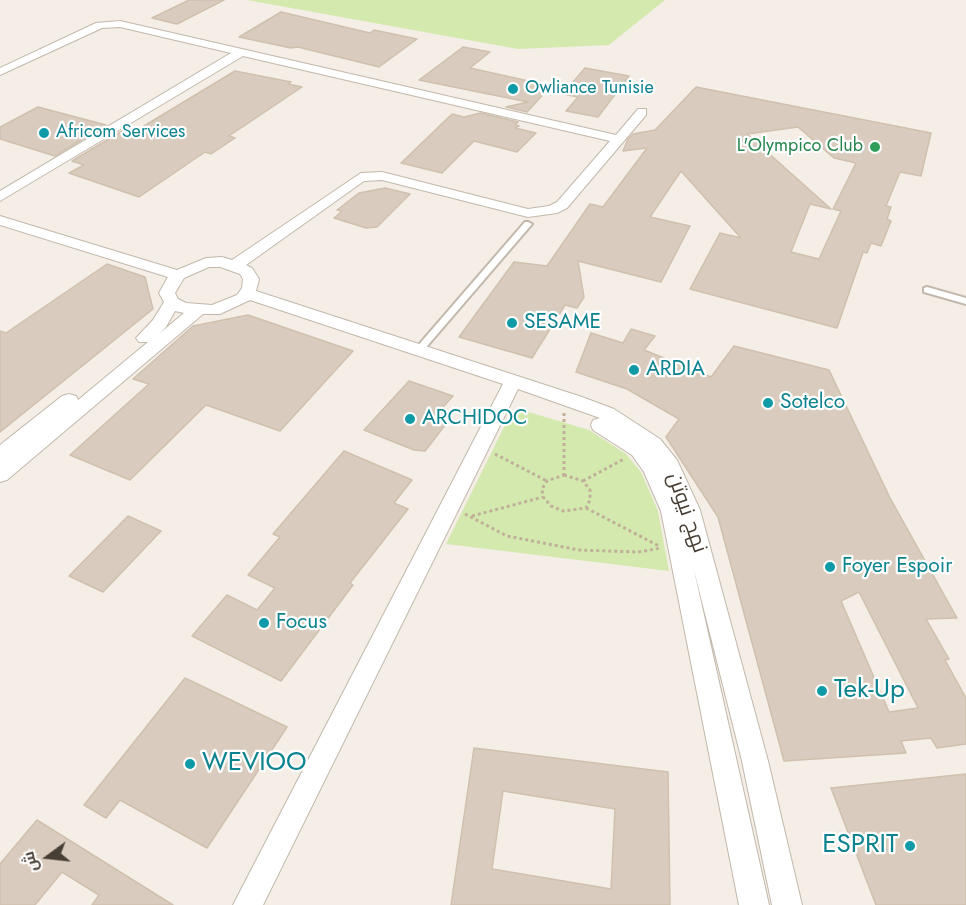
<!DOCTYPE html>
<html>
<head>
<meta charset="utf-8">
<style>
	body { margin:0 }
	#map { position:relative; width:966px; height:905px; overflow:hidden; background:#f4eee6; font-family:Jost,Cairo,sans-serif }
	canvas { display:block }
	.north { position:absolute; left:18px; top:827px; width:60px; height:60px; -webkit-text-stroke:4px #fff; paint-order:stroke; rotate:255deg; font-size:16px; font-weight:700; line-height:24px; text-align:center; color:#473e35 }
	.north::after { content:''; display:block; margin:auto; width:21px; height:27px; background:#473e35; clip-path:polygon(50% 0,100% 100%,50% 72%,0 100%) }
</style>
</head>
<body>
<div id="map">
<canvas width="966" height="905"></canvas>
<div class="north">ش</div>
</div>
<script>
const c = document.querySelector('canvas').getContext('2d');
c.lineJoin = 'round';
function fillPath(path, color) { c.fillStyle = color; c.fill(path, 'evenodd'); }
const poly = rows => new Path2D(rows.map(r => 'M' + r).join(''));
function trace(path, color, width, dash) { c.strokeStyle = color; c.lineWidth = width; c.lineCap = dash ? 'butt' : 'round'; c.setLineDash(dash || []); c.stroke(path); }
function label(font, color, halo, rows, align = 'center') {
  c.font = font + ' Jost,Cairo,sans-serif'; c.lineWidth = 4.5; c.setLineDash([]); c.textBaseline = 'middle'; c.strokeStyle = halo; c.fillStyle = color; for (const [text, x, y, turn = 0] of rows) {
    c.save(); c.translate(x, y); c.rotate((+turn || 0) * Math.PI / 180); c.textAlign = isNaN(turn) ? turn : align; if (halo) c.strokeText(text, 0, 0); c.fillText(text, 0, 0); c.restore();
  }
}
fillPath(poly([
	[247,0,665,0,609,45,518,49],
	[525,411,589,430,626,454,641,472,658,511,669,571,446,544,510,415]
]), '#d4e9ae');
const building = poly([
	[189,0,224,0,177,24,152,18,189,0],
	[281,12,370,33,374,30,417,39,379,67,298,47,291,48,239,37,281,12],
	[463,47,490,52,470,68,551,86,527,112,506,107,528,102,419,80,463,47],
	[585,68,629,76,598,117,566,111,578,97,563,94,585,68],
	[235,71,291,82,288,84,302,87,229,136,235,138,211,154,205,152,139,197,69,173,84,165,72,161,124,130,134,132,235,71],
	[696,87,931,133,921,176,900,172,886,206,891,207,887,219,891,221,881,246,871,243,867,253,863,252,837,328,690,289,720,233,741,238,681,171,650,217,690,226,661,282,578,261,584,297,577,308,565,305,532,358,459,337,514,262,547,266,590,204,603,207,647,148,623,151,628,139,633,134,655,130,696,87],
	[798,127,834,158,856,163,833,209,841,211,819,259,791,252,810,204,831,209,747,134,798,127],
	[38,107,106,125,55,156,0,139,0,127,38,107],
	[481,113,518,122,515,125,519,126,515,128,536,133,517,152,474,141,442,173,401,163,452,114,464,117,481,113],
	[385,188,410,194,377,227,366,228,334,218,342,211,337,210,359,193,385,188],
	[107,264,145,277,153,309,0,432,0,331,6,333,107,264],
	[248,315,353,351,280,431,206,405,130,480,70,455,149,384,133,379,193,326,248,315],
	[631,329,655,336,644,350,711,377,734,346,829,370,890,498,957,618,926,619,949,659,945,660,966,698,966,744,937,748,931,738,901,741,906,753,784,761,718,517,666,437,679,419,627,389,576,372,591,333,623,343,631,329],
	[859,592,918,708,889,712,841,601,859,592],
	[409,381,453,396,438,413,446,416,442,422,446,424,425,451,414,450,364,430,409,381],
	[344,451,412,480,394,503,408,509,350,583,353,585,281,681,192,636,227,595,257,610,275,588,248,575,280,537,273,534,344,451],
	[128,516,161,531,103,592,69,576,128,516],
	[185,678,287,727,207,848,120,800,106,818,84,805,185,678],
	[474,748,668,772,670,905,451,905,474,748],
	[503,791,615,809,611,889,492,869,503,791],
	[966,774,966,905,876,905,831,788,966,774],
	[37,820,173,905,92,905,99,895,62,872,35,905,0,905,0,864,37,820]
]);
fillPath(building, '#d9ccbe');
trace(building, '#d0c0ae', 1.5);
const service = poly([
	[525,222,528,222,532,224,422,352,416,352,414,350,416,348,525,222],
	[927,287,966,298,966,304,924,292,924,288,927,287]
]);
const minor = poly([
	[120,21,616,135,638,109,646,109,646,115,567,208,557,213,528,217,382,180,364,181,246,265,252,268,259,279,256,291,582,397,614,409,660,439,677,460,700,510,768,761,802,905,772,905,742,761,693,566,769,905,739,905,661,511,644,472,632,455,593,430,591,425,593,420,600,418,518,389,263,905,233,905,503,384,250,300,220,314,203,314,7,480,0,482,0,445,62,396,69,394,76,396,78,400,148,342,139,342,136,338,153,320,164,302,159,293,168,277,0,225,0,216,177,270,206,258,222,257,232,260,361,173,382,172,528,209,549,206,557,202,610,141,243,56,0,201,0,191,231,53,120,27,102,28,0,75,0,68,96,23,120,21],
	[209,267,220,267,240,274,243,279,242,288,237,295,212,305,186,303,178,299,175,293,184,278,209,267],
	[175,311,184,313,159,334,166,327,175,311]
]);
trace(service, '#c2b8ac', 4);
trace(minor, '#c2b8ac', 2);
trace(poly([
	[564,413,564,475],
	[495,454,547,481],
	[564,475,583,481,590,490,590,500,586,508,563,511,551,506,543,497,542,489,547,481,564,475],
	[583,481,624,459],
	[586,508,659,546],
	[465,514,507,536,579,550,638,552,661,548],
	[472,516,543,497]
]), '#c1b099', 3, [3, 3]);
fillPath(service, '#fff');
fillPath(minor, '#fff');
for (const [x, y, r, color] of [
	[513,89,6,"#0f9aa8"],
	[44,133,6,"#0f9aa8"],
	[875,147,6,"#2e9e5b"],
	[512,323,6,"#0f9aa8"],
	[634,370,6,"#0f9aa8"],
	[768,403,6,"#0f9aa8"],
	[410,419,6,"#0f9aa8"],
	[830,567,6,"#0f9aa8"],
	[264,623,6,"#0f9aa8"],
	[822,691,6,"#0f9aa8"],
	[190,764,6,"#0f9aa8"],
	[910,846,6,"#0f9aa8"]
]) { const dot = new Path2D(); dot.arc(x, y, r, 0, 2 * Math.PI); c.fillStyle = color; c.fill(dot); trace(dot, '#fff', 2); }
label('18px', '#0d838f', '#fff', [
	["Owliance Tunisie",525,89],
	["Africom Services",56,133]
], 'left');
label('18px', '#27864d', '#fff', [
	["L'Olympico Club",863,147]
], 'right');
label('21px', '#0d838f', '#fff', [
	["SESAME",524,323],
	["ARDIA",646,370],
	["Sotelco",780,403],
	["ARCHIDOC",422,419],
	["Foyer Espoir",842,567],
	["Focus",276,623]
], 'left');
label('21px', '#473e35', '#fff', [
	["نهج نيوتن",686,513,71]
]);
label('26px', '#0d838f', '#fff', [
	["Tek-Up",834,691],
	["WEVIOO",202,764],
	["ESPRIT",898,846,"right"]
], 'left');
</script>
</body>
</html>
